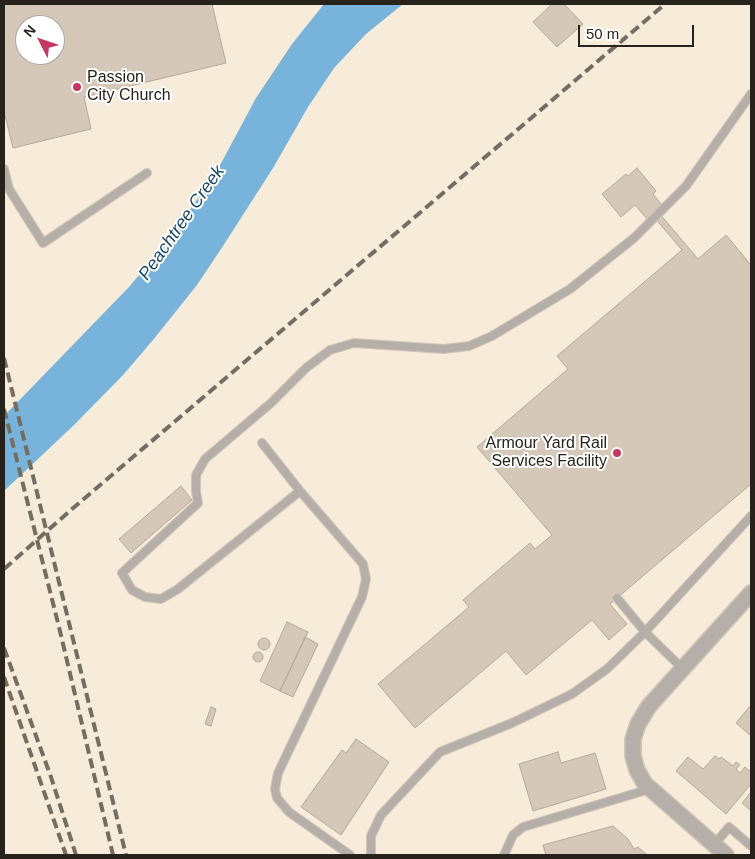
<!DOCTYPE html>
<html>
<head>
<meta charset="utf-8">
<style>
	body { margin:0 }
	#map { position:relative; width:755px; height:859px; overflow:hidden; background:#f7ebd9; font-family:Helvetica,sans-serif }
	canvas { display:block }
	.frame { position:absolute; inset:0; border:5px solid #27231c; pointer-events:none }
	.north { position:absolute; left:15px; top:15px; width:50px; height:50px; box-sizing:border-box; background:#fff; border:1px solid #a9a7a4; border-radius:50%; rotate:311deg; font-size:14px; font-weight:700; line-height:20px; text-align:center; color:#27231c }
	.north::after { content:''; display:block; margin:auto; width:18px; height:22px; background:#c53761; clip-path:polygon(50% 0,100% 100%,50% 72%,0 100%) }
	.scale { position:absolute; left:578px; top:25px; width:116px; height:22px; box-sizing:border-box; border:2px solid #27231c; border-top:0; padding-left:6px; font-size:15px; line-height:18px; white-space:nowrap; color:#27231c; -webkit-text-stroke:4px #fff; paint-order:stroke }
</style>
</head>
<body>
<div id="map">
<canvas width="755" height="859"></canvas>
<div class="frame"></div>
<div class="north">N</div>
<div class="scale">50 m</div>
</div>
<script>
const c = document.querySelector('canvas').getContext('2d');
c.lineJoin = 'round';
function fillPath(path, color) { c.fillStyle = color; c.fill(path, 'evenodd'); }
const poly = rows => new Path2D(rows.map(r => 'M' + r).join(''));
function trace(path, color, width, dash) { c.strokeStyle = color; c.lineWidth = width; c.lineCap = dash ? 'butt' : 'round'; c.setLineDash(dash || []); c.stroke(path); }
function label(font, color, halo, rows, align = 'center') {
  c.font = font + ' Helvetica,sans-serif'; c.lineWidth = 4; c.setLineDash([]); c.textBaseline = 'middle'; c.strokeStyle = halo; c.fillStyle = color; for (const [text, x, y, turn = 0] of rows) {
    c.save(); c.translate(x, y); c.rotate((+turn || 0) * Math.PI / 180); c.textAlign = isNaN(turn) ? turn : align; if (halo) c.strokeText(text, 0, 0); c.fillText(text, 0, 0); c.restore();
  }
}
fillPath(poly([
	[324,4,403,4,366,34,334,68,308,107,273,168,223,246,197,285,153,340,123,375,74,425,4,491,4,416,129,287,174,233,218,169,256,98,292,44]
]), '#78b3db');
const building = poly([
	[4,4,212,4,226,63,84,97,91,129,13,148,4,111,4,4],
	[25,25,55,25,55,55,25,55,25,25],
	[552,4,564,4,583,24,557,47,533,22,552,4],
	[637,168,656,191,653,194,665,209,659,213,698,259,726,235,751,265,751,484,610,604,627,624,609,640,592,620,526,675,506,651,415,728,378,684,469,607,463,600,530,543,535,549,552,535,477,447,568,369,557,356,682,250,654,217,649,221,635,205,621,217,602,194,626,174,628,176,637,168],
	[181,486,192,500,131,553,119,539,181,486],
	[287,622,308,632,280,691,260,681,287,622],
	[305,637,318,644,293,697,280,691,305,637],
	'258 644a6 6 0 1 1 12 0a6 6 0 1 1-12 0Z',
	'253 657a5 5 0 1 1 10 0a5 5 0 1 1-10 0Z',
	[751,705,751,736,736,723,751,705],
	[211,707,216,709,211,726,205,724,211,707],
	[356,739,389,762,341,835,301,807,342,750,346,753,356,739],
	[558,752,561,763,595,753,606,789,533,811,519,764,558,752],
	[715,756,719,759,721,757,733,766,736,762,740,765,736,769,740,773,745,767,751,772,751,784,726,814,676,771,688,757,703,769,715,756],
	[751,792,751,811,742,803,751,792],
	[613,826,628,839,634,849,638,847,647,855,546,855,543,845,613,826]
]);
fillPath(building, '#d6c8b8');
trace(building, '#b6a898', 1);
const service = poly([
	[4,169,9,189,43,243,147,173],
	[262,443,300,491],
	[617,598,645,632,683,669],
	[714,845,729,827,751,846],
	[350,855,289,812,277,798,275,789,278,773,362,597,366,579,363,564,300,491,178,589,161,599,145,597,132,590,122,573,198,503,196,492,196,475,205,459,271,403,306,368,330,350,354,343,444,349,469,346,492,336,570,289,634,238,686,186,751,94],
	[371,855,371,836,381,815,440,752,512,723,572,694,607,669,645,632,751,516],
	[504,855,513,835,523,827,650,789]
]);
const minor = poly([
	[726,855,645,784,637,770,633,756,633,739,638,724,649,706,751,593]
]);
trace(service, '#d2c7b7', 10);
trace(minor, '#d2c7b7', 18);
trace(service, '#b6afa9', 8);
trace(minor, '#b6afa9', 15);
trace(poly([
	[4,358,126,855],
	[4,409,59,627,113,855],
	[4,569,72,509,665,4],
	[4,648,51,777,76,855],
	[4,677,66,855]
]), '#746d62', 4, [10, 5]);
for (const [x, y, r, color] of [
	[77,87,5,"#c53761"],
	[617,453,5,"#c53761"]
]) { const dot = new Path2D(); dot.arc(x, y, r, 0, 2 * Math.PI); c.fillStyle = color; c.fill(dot); trace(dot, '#fff', 2); }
label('16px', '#27231c', '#fff', [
	["Passion",87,78],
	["City Church",87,96],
	["Armour Yard Rail",607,444,"right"],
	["Services Facility",607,462,"right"]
], 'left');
label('italic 18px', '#1b4965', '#fff', [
	["Peachtree Creek",182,223,-55]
]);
</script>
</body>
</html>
